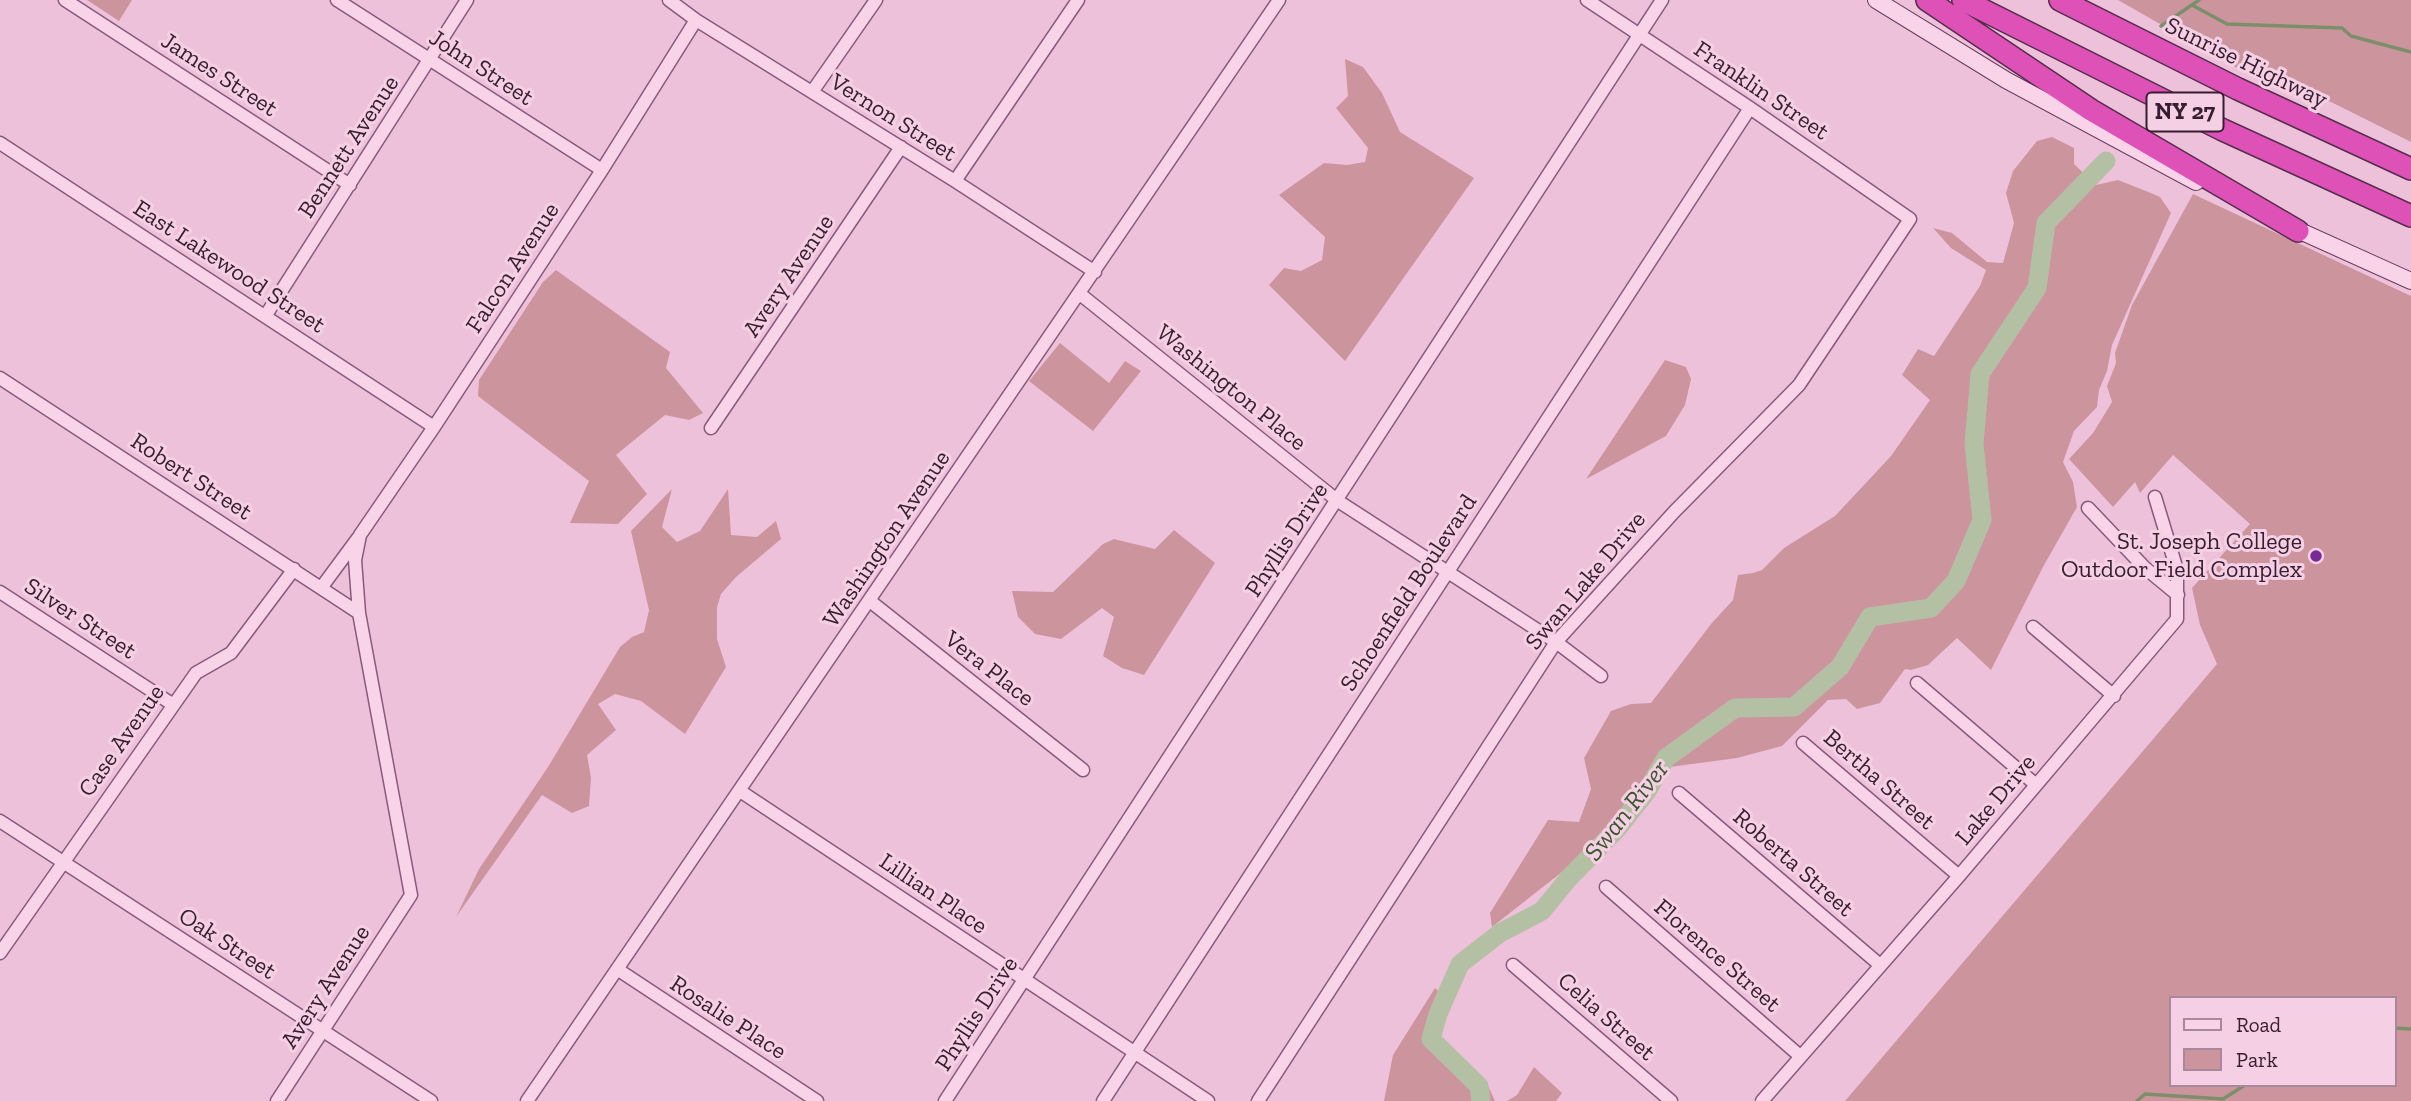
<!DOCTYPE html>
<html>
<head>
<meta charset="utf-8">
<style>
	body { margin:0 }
	#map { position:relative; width:2411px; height:1101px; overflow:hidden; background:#eec1db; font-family:"Zilla Slab",serif }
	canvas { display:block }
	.legend { position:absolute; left:2169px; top:996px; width:228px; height:91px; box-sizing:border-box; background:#f5d0e5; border:2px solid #a9889d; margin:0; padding:9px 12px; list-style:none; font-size:21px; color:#371d31 }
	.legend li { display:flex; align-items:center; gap:14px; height:35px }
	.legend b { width:35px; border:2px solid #a9889d }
</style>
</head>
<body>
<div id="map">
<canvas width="2411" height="1101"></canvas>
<ul class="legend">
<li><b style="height:9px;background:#f9d4e9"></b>Road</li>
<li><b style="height:19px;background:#cc959e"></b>Park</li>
</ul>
</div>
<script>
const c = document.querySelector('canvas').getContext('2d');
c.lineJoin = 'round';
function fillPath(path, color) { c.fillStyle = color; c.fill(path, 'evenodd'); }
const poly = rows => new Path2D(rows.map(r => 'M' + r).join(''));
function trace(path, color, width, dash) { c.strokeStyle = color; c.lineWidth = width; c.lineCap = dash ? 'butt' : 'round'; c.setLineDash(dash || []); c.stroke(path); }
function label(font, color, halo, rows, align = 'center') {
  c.font = font + ' "Zilla Slab",serif'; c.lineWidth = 6; c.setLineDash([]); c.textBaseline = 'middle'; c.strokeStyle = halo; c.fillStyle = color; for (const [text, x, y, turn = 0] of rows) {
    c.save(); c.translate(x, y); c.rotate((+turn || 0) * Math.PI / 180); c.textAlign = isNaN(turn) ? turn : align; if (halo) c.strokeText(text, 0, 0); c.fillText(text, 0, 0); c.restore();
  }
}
fillPath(poly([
	[87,0,132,0,119,21],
	[2118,0,2411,0,2411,142,2331,102,2267,85],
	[1345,59,1363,67,1382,93,1400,132,1474,178,1345,361,1269,285,1284,268,1301,271,1322,260,1325,237,1279,195,1324,163,1347,165,1365,162,1368,148,1336,108,1348,96],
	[2052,137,2074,148,2074,164,2096,185,2118,180,2146,191,2160,197,2171,213,2112,345,2107,371,2099,390,2097,407,2074,431,2063,462,2073,482,2077,507,2043,567,1991,670,1957,638,1928,665,1911,670,1905,669,1880,703,1857,709,1846,699,1828,700,1782,746,1737,758,1670,767,1562,872,1492,927,1490,913,1548,820,1579,822,1591,789,1584,758,1611,711,1631,704,1651,703,1711,624,1733,600,1738,575,1753,573,1762,570,1784,548,1835,516,1891,456,1930,400,1902,375,1918,349,1934,356,1980,286,1986,270,1951,248,1933,228,1952,233,1987,262,2003,263,2014,223,2006,193,2013,171,2037,141],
	[2193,194,2411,296,2411,1101,1845,1101,2217,664,2200,625,2192,588,2250,524,2173,455,2140,493,2135,482,2113,507,2069,459,2093,433,2112,402,2107,386,2116,363,2115,353,2132,305],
	[2171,998,2395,998,2395,1085,2171,1085],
	[556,270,670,352,666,368,703,413,689,420,665,415,616,455,647,494,618,524,570,523,589,481,478,396,479,380,543,282],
	[1060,343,1109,383,1125,361,1141,371,1093,431,1029,381],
	[1665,360,1686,367,1691,379,1685,405,1666,436,1586,479],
	[672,489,662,527,677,542,700,531,728,489,731,535,757,537,776,521,781,539,736,577,721,594,717,607,717,639,726,667,685,734,641,701,615,694,598,704,616,730,587,755,591,778,589,806,572,813,542,795,456,917,479,869,548,767,620,647,632,637,644,632,649,610,631,531],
	[1174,530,1215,563,1144,675,1122,668,1103,656,1114,617,1102,608,1061,639,1035,634,1018,617,1012,591,1053,592,1103,544,1114,539,1155,549],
	[1435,988,1445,998,1434,1028,1437,1038,1463,1063,1477,1072,1489,1088,1495,1101,1384,1101,1393,1055],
	[1534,1067,1562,1093,1556,1101,1507,1101,1517,1095]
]), '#cc959e');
trace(poly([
	[2192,5,2227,24,2342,28,2351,36,2411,52],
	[2161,26,2199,0],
	[2395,1028,2411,1029],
	[2137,1101,2145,1094,2223,1099,2245,1085]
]), '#7d8e6b', 3.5);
trace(poly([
	[1481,1101,1479,1086,1431,1039,1438,1014,1460,964,1500,933,1542,911,1568,879,1617,829,1647,791,1666,758,1735,708,1794,707,1840,667,1870,617,1931,608,1956,581,1982,520,1974,444,1980,374,2037,288,2046,223,2106,161]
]), '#b4c0a4', 19);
const street = poly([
	[65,0,350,185],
	[337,0,602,170],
	[669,0,696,20,955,181,1095,272],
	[812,92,876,0],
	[0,143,434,427],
	[955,181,1078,0],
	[1080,294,1338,501,1556,642,1601,676],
	[266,315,467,0],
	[0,378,359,613],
	[711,428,901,147],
	[2088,508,2144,567,2178,595],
	[321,588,358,538],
	[0,592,172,704],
	[870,601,1083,770],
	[2033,627,2114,696],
	[1917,683,2035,784],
	[1803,743,1959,876],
	[740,791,1208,1101],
	[1679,793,1880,965],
	[0,821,431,1101],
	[1606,887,1800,1056],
	[0,953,196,673,231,653,294,569],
	[1513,965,1671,1101],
	[617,969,817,1101],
	[277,1101,411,895,359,613,355,560,360,535,434,427,602,170,696,20],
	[527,1101,1279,0],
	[945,1101,1662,0],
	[1103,1101,1750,108],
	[1258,1101,1556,642,1674,512,1799,385,1910,219,1750,108,1587,0],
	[1762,1101,1959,876,2177,619,2177,570,2155,497]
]);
const secondary = poly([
	[1876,0,2006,80,2196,182],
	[2289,226,2411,281]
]);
const highway = poly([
	[1927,0,2091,110,2298,231],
	[1963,0,2223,130,2411,216],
	[2060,0,2238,89,2411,169]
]);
trace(street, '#87597b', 15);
trace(secondary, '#693c5f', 18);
trace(highway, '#552d4d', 24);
trace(street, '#f9d4e9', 12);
trace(secondary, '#f9d4e9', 16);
trace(highway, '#de51b6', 21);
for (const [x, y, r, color] of [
	[2316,556,7,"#772996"]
]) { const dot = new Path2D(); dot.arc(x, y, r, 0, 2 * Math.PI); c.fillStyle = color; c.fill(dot); trace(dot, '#f5d0e5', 2.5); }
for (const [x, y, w] of [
	[2185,112,77]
]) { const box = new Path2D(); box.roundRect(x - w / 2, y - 19.5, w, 39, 5); c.fillStyle = '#f5d0e5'; c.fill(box); trace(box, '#371d31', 2); }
label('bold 23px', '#371d31', null, [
	["NY 27",2185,112]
]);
label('24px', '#371d31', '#f5d0e5', [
	["Sunrise Highway",2246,63,26],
	["John Street",481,68,33],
	["James Street",219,75,33],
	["Franklin Street",1761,91,34],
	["Vernon Street",893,118,32],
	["Bennett Avenue",349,147,-57],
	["East Lakewood Street",229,267,33],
	["Falcon Avenue",513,268,-57],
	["Avery Avenue",789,276,-56],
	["Washington Place",1231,388,39],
	["Robert Street",191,477,33],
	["Washington Avenue",887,539,-56],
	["Phyllis Drive",1287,540,-57],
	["Swan Lake Drive",1586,581,-50],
	["Schoenfield Boulevard",1409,593,-57],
	["Silver Street",80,619,33],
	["Vera Place",989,669,38],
	["Case Avenue",122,741,-55],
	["Bertha Street",1879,780,41],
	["Lake Drive",1996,800,-50],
	["Roberta Street",1793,863,41],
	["Lillian Place",933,894,34],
	["Oak Street",227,944,33],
	["Florence Street",1717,956,41],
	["Avery Avenue",326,987,-57],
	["Phyllis Drive",977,1014,-57],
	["Celia Street",1606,1017,41],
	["Rosalie Place",728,1018,33]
]);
label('24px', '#371d31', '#f5d0e5', [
	["St. Joseph College",2302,542],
	["Outdoor Field Complex",2302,570]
], 'right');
label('italic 26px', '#3a562c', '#f5d0e5', [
	["Swan River",1627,811,-52]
]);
</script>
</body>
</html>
